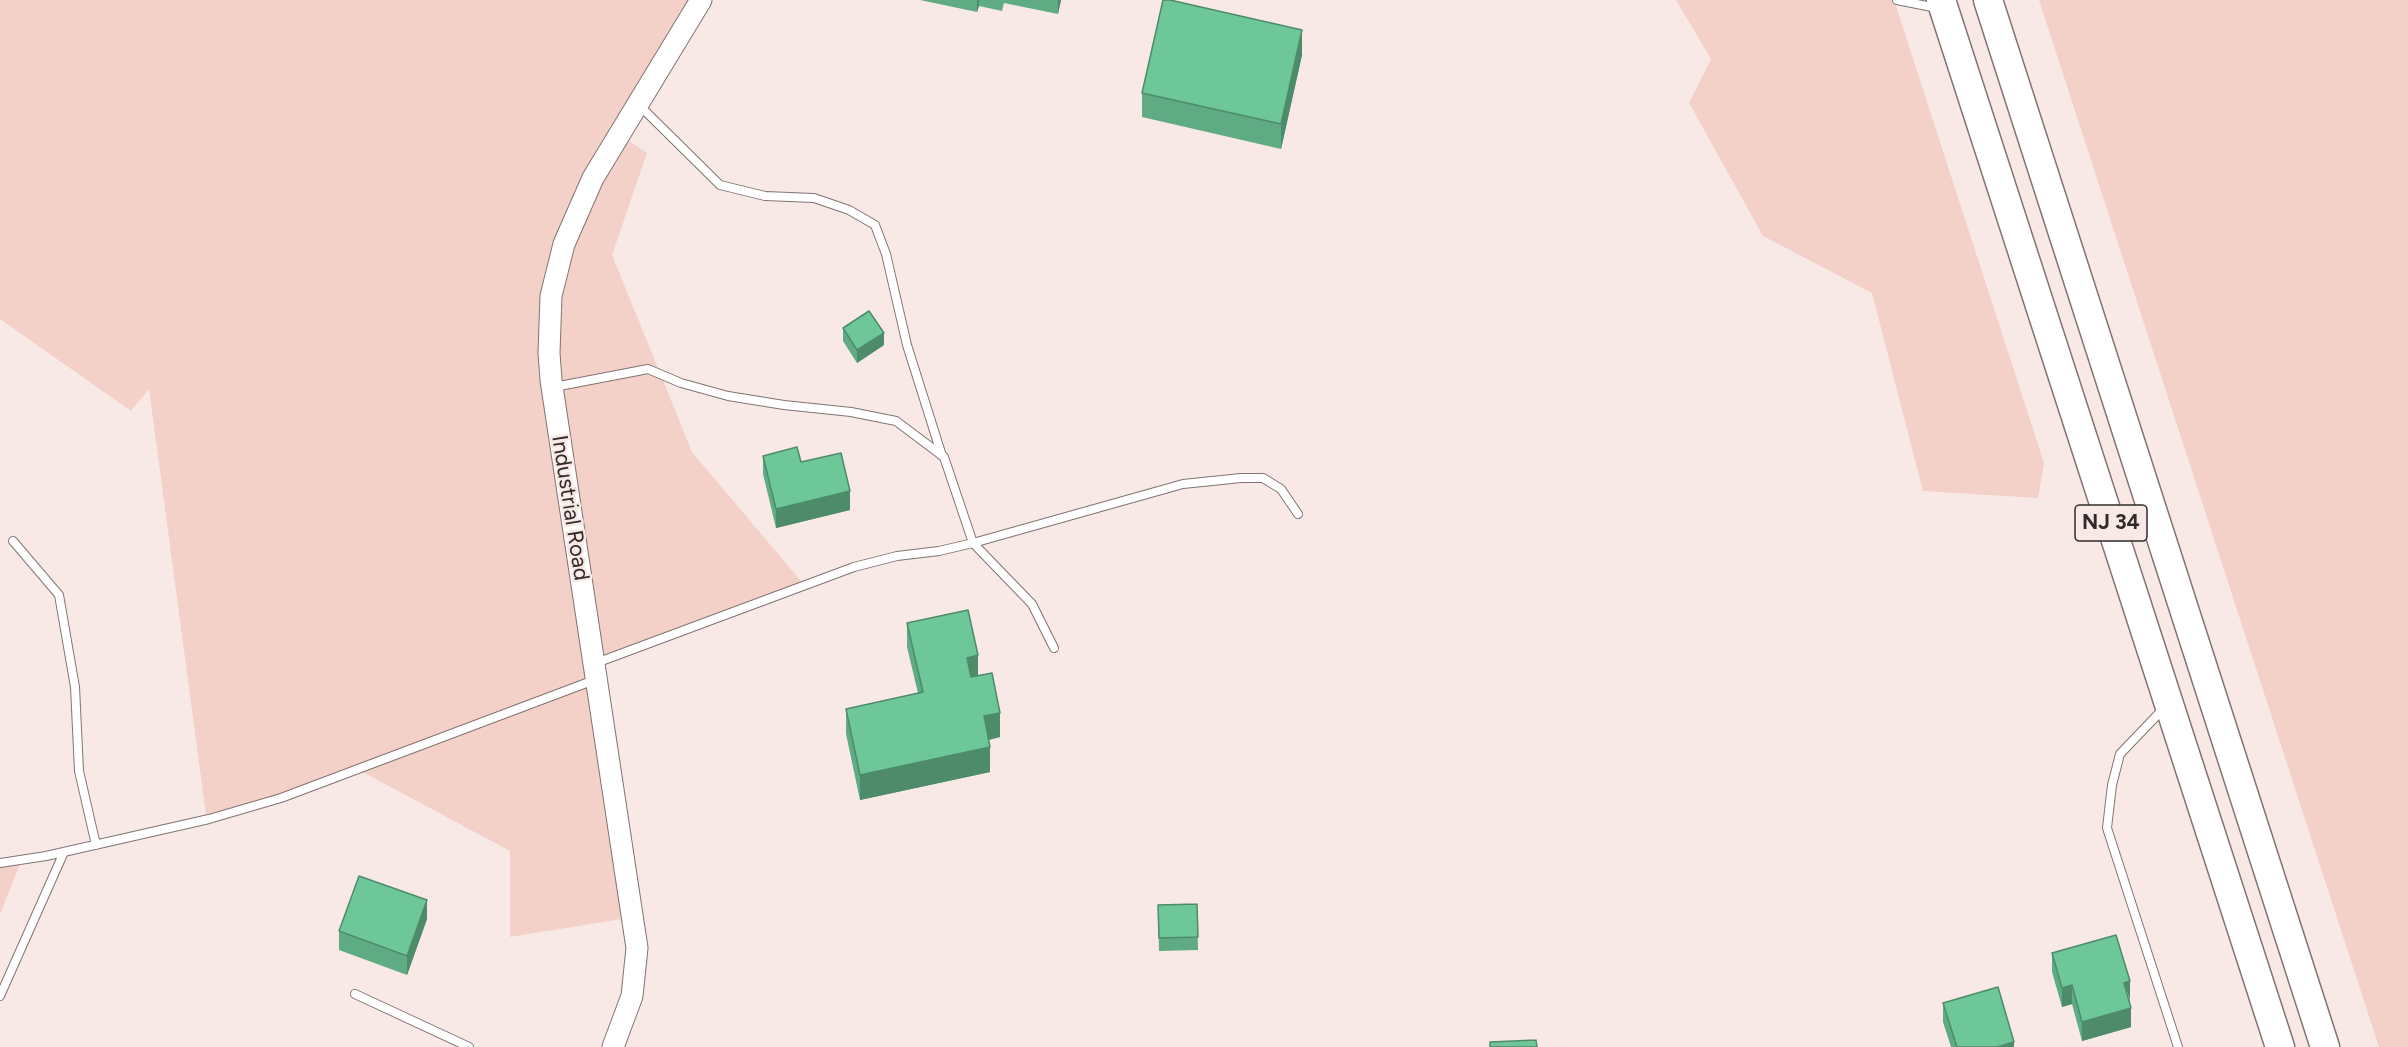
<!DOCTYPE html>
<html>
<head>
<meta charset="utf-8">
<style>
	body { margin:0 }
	canvas { display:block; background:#f8e9e6 }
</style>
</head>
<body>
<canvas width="2408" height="1047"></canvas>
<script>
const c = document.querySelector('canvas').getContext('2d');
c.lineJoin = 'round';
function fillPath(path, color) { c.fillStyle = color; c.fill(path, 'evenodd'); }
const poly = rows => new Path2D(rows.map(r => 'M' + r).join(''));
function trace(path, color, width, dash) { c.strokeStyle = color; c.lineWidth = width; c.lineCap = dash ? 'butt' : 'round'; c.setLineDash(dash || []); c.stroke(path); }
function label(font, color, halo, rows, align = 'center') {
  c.font = font + ' Figtree,sans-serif'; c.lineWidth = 5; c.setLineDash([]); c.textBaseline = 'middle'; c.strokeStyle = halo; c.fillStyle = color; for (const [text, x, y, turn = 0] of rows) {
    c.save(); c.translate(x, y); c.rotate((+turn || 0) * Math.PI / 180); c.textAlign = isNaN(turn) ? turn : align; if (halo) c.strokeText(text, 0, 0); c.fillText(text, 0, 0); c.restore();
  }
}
fillPath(poly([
	[0,0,689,0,612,129,647,153,612,255,692,452,805,586,595,661,634,917,510,937,510,851,357,769,207,822,149,389,131,411,0,319],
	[1676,0,1894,0,2044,463,2038,498,1923,491,1872,293,1763,236,1689,103,1711,59],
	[2039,0,2408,0,2408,1047,2379,1047],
	[23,857,0,914,0,859]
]), '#f3d0c8');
const service = poly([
	[1897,0,1937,8],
	[639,105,720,185,765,196,814,198,849,210,875,225,886,254,907,345,942,456],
	[554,387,648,369,681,383,728,396,784,405,851,412,896,421,944,457,973,543,1183,484,1241,478,1263,478,1281,489,1298,514],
	[13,541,59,595,75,687,79,771,96,845],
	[596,663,854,567,897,556,939,551,973,543,1032,604,1054,648],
	[2164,708,2120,754,2112,785,2107,828,2178,1047],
	[0,863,46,856,209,819,281,798,597,679],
	[355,994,469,1047],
	[0,996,64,852]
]);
const tertiary = poly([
	[613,1047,632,996,637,948,551,380,549,353,551,296,564,244,593,178,701,0]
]);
const trunk = poly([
	[1941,0,2280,1047],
	[1988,0,2325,1047]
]);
trace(service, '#817472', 10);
trace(tertiary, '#817472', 23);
trace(trunk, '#817472', 31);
trace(service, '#fff', 8);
trace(tertiary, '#fff', 21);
trace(trunk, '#fff', 28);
fillPath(poly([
	[920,0,1061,0,1058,14,1004,3,1002,11,979,6,977,12],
	[1302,55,1281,149,1142,117,1142,93],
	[843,328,884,345,857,363,843,341],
	[763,456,801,462,850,510,776,528,763,474],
	[907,623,978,676,1000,737,989,740,990,772,860,800,846,734,846,709,918,693,907,647],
	[1197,904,1198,950,1159,951,1158,905],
	[427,919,407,975,339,950,339,931],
	[2052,953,2130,1000,2131,1027,2082,1041,2072,1004,2062,1007,2052,972],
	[1943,1003,2014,1047,1951,1047,1943,1022]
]), '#5fab84');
fillPath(poly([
	[977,0,979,0,979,6,977,12],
	[1058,0,1061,0,1058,14],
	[1302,30,1302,55,1281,149,1281,124],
	[884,333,884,345,857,363,857,350],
	[850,491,850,510,776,528,776,509],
	[978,655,978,680,967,682,967,658],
	[1000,713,1000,737,984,741,984,716],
	[990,747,990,772,860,800,860,775],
	[427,900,427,919,407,975,407,956],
	[2130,981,2130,1000,2124,983],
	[2072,985,2072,1004,2062,1007,2062,988],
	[2131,1008,2131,1027,2082,1041,2082,1022],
	[2014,1042,2014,1047,1997,1047]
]), '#4d8b6b');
const building = poly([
	[1163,0,1170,0,1302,30,1281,124,1142,93,1163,0],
	[869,311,884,333,857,350,843,328,869,311],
	[797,447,801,462,841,453,850,491,776,509,763,456,797,447],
	[968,610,978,655,967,658,971,677,992,673,1000,713,984,716,990,747,860,775,846,709,923,692,907,623,968,610],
	[359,876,427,900,407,956,339,931,359,876],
	[1197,904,1198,937,1159,938,1158,905,1197,904],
	[2116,935,2130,981,2124,983,2131,1008,2082,1022,2072,985,2062,988,2052,953,2116,935],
	[1998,987,2014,1042,1997,1047,1957,1047,1943,1003,1998,987],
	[1536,1040,1537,1047,1490,1047,1490,1042,1536,1040]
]);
fillPath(building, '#6ec799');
trace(building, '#4d8b6b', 1.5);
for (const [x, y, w] of [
	[2111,523,72]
]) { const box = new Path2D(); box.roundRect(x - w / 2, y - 18, w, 36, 4.5); c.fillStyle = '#f8e9e6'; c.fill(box); trace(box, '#302b2a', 1.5); }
label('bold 21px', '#302b2a', null, [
	["NJ 34",2111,523]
]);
label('22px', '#302b2a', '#f8e9e6', [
	["Industrial Road",570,508,81]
]);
</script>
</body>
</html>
